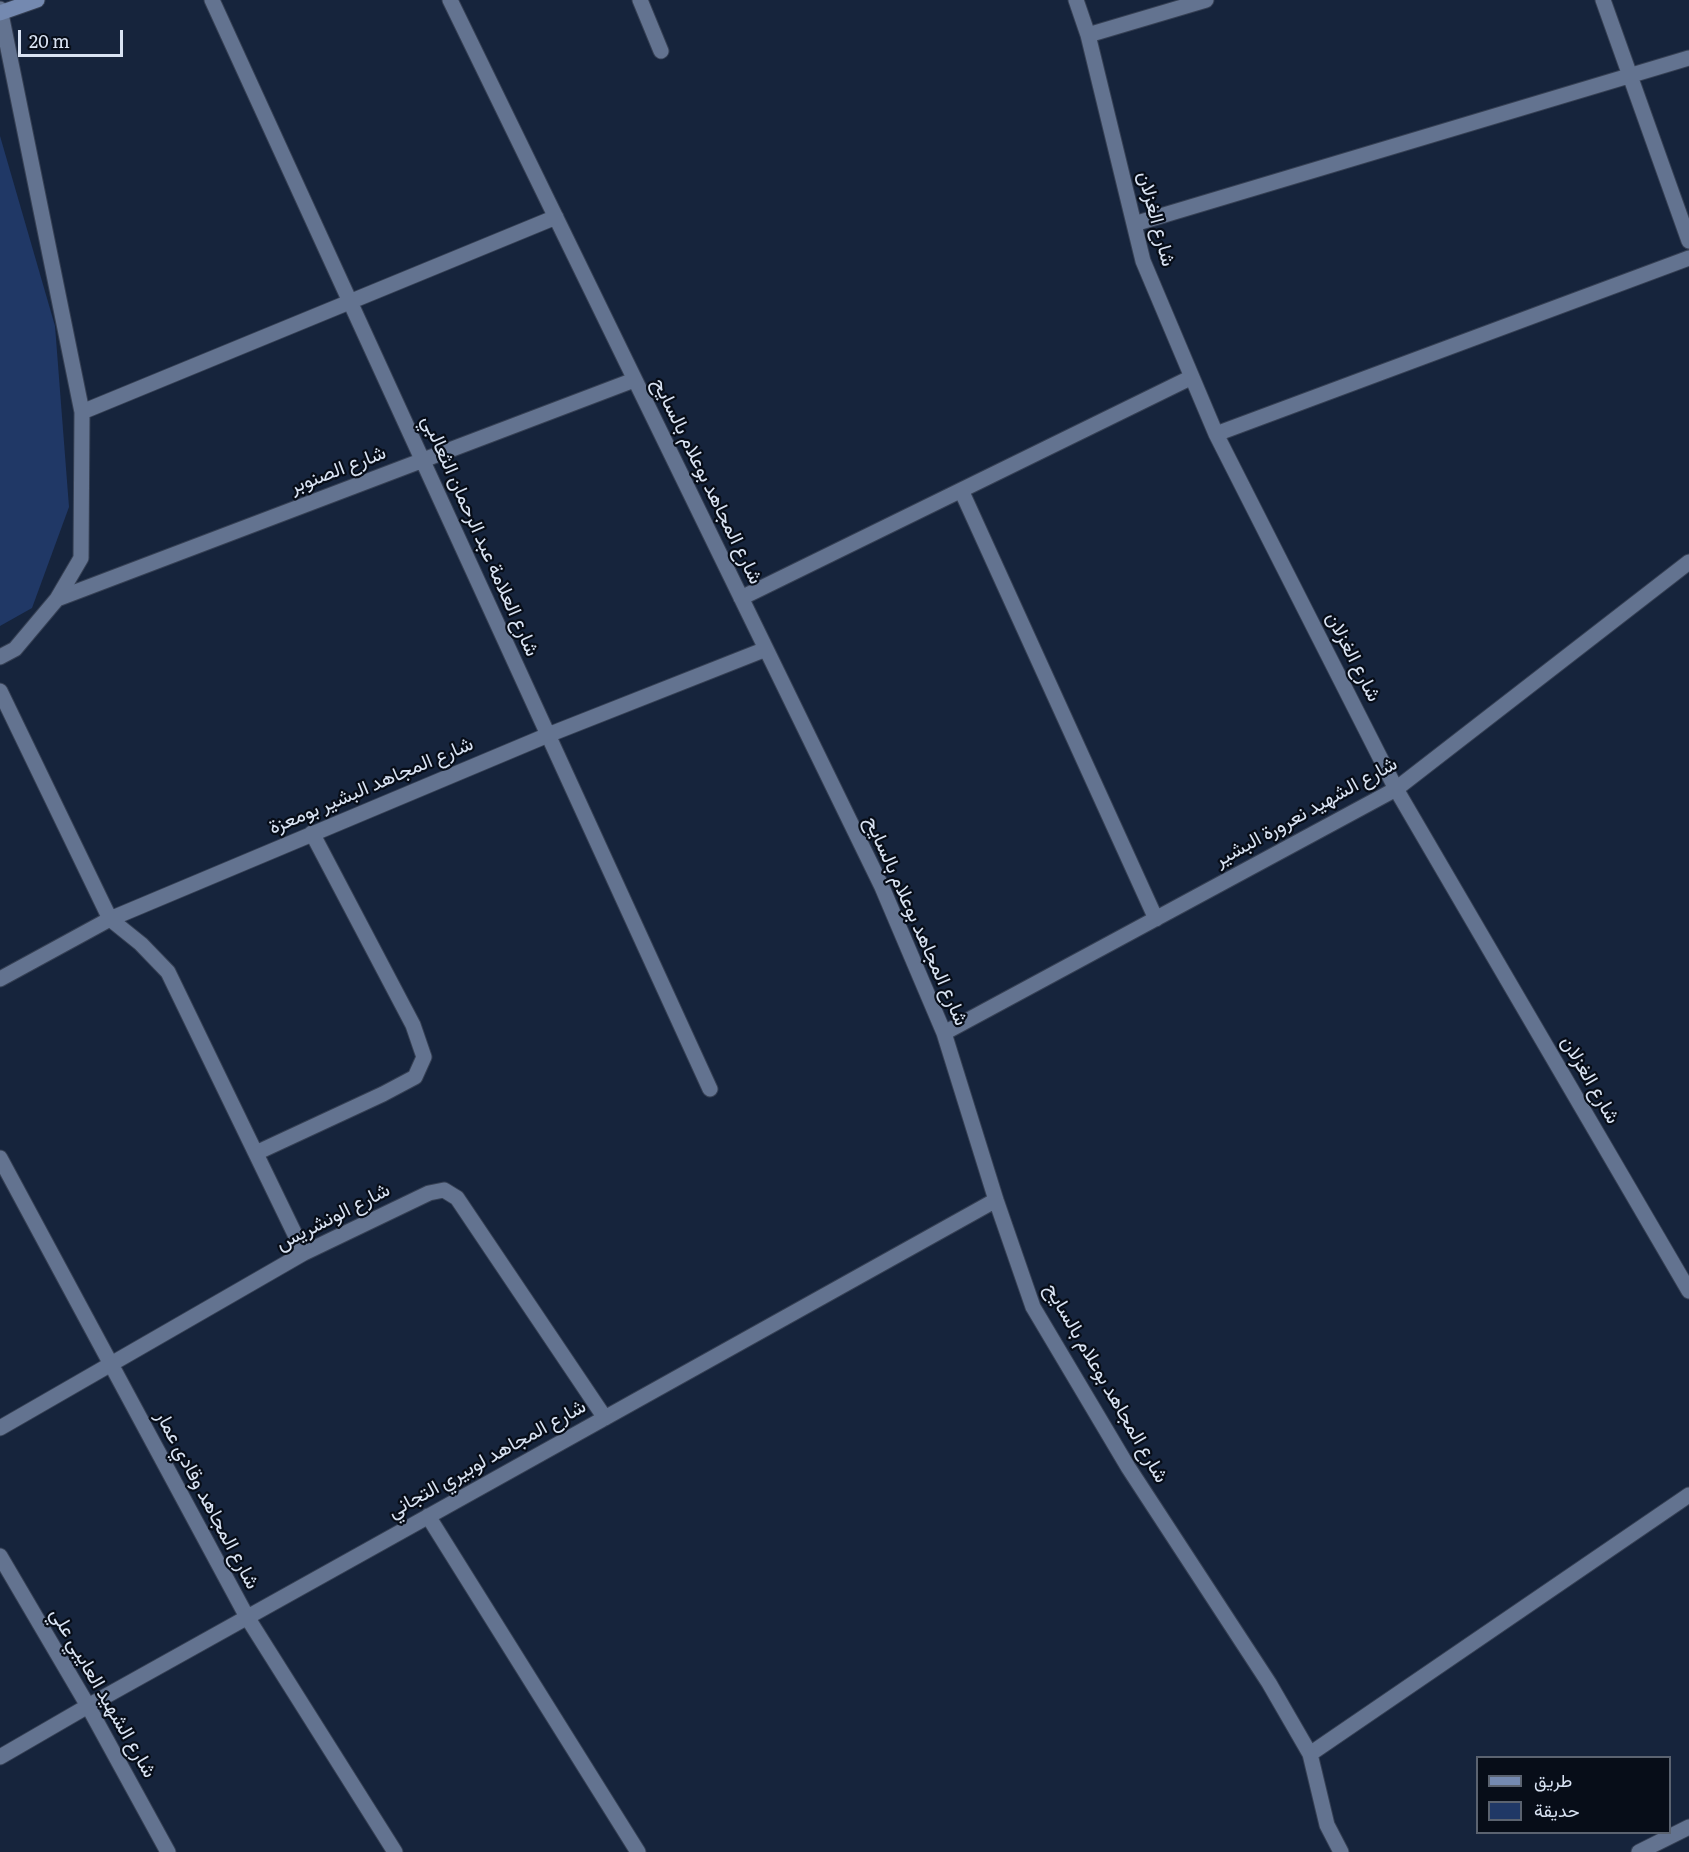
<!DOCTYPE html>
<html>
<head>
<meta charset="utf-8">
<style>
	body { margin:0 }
	#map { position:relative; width:1689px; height:1852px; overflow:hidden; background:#16243c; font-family:Literata,Vazirmatn,serif }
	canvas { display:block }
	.legend { position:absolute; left:1476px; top:1756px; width:195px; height:78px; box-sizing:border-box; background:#070d18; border:2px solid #5b6370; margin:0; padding:8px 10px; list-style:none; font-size:18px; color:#d9e3f3 }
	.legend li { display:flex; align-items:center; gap:12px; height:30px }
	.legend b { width:30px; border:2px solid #5b6370 }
	.scale { position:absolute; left:18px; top:30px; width:105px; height:27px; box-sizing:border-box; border:3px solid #d9e3f3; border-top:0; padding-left:8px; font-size:18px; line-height:21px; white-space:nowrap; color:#d9e3f3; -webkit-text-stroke:4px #070d18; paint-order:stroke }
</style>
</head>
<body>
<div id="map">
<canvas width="1689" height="1852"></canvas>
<ul class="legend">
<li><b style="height:8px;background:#7489b0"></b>طريق</li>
<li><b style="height:16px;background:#203866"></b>حديقة</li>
</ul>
<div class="scale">20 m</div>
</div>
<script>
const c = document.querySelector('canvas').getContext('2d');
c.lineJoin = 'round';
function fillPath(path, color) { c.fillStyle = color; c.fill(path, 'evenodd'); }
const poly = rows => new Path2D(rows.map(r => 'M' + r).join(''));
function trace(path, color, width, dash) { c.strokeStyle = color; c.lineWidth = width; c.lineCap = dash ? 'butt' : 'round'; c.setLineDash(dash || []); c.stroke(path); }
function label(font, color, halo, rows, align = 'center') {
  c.font = font + ' Literata,Vazirmatn,serif'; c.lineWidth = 4.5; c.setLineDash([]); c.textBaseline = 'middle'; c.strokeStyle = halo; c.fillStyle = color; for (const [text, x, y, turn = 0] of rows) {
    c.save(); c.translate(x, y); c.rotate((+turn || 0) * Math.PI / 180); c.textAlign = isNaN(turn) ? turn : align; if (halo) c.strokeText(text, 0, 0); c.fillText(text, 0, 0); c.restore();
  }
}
fillPath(poly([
	[0,136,55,326,69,507,32,608,0,626]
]), '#203866');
const street = poly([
	[212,0,710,1089],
	[450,0,882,887,944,1033,996,1200,1033,1307,1128,1467,1269,1683,1310,1754,1327,1825,1341,1852],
	[640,0,661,51],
	[1076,0,1088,35,1143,261,1216,434,1396,789,1689,1291],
	[1603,0,1689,241],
	[0,9,82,412,81,558,57,599,15,649,0,657],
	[1088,35,1206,0],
	[1134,224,1689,58],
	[82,412,556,217],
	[1216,434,1689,258],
	[961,490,1156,919],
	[741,598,1192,377],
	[57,599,634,380],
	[0,691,110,919,141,944,168,972,304,1253],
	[0,979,110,919,548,735,766,649],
	[944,1033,1396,789,1689,562],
	[256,1153,383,1094,415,1077,424,1057,413,1025,312,833],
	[0,1158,247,1617,395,1852],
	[0,1428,304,1253,429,1193,444,1190,457,1198,605,1418],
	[428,1516,638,1852],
	[0,1556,88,1706,168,1852],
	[1310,1754,1689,1495],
	[0,1757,88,1706,996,1200],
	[1639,1852,1689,1827]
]);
const secondary = poly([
	[0,13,37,0]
]);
trace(street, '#364054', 17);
trace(secondary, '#364054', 17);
trace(street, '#637390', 15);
trace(secondary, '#7489b0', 15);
label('20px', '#d9e3f3', '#070d18', [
	["شارع الغزلان",1156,219,75],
	["شارع الصنوبر",338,470,-21],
	["شارع المجاهد بوعلام بالسايح",707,481,64],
	["شارع العلامة عبد الرحمان الثعالبي",480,536,66],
	["شارع الغزلان",1353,657,63],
	["شارع المجاهد البشير بومعزة",371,786,-23],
	["شارع الشهيد نعرورة البشير",1306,812,-29],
	["شارع المجاهد بوعلام بالسايح",916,921,66],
	["شارع الغزلان",1590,1080,60],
	["شارع الونشريس",333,1217,-27],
	["شارع المجاهد بوعلام بالسايح",1106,1383,60],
	["شارع المجاهد لوبيري التجاني",487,1459,-29],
	["شارع المجاهد وقادي عمار",207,1500,62],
	["شارع الشهيد العايبي علي",103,1693,60]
]);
</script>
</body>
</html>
